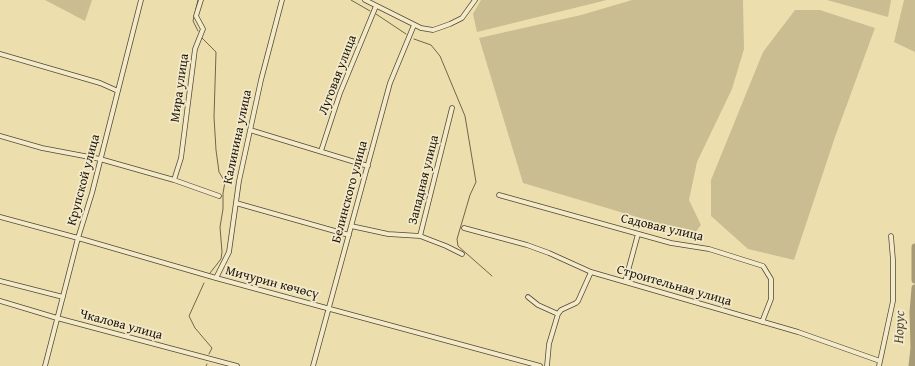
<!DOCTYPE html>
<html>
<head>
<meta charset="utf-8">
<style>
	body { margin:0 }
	canvas { display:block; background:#eddfad }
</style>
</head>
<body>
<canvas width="915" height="366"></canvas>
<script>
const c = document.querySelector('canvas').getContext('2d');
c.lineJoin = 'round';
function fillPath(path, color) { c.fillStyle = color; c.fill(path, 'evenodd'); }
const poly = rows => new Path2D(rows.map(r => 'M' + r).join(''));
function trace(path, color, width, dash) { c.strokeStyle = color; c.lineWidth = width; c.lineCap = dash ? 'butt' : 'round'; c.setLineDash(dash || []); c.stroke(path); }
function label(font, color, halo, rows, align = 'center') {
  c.font = font + ' "Gentium Book Plus",serif'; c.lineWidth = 3.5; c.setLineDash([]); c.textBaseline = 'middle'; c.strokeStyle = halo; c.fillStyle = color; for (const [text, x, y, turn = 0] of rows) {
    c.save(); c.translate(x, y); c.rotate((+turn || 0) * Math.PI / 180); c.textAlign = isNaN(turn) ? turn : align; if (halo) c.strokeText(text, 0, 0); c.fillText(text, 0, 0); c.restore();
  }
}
fillPath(poly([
	[45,0,92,0,85,21],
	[481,0,607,0,477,32,473,14],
	[632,0,743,0,744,49,732,89,697,162,689,200,701,225,694,234,523,183,479,38,581,15],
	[827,0,891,0,888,17],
	[904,0,915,0,915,52,894,42],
	[795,10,820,10,875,28,835,137,794,260,748,249,711,216,711,180,763,52]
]), '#cabd91');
trace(poly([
	[351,0,370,11],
	[376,14,406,34],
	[198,31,193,21,198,0],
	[202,38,216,52,214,117,216,150,219,172,225,182,223,193,223,209,220,227,222,252,221,259,210,273],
	[414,39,431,45,440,56,465,116,476,182,470,195,457,239,458,246,492,276],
	[204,283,189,316,195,328,212,348,209,354],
	[206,366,207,364]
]), '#70654b', 1);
trace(poly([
	[915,247,915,280],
	[912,366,914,348,913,312,915,288]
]), '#a79a76', 7);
const minor = poly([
	[365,0,421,28,433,30,450,24,462,18,475,0],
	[0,54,100,83,118,91],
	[250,130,368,166],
	[0,136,42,148,100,159,174,180,219,196],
	[321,151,340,93,376,6],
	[174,180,181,158,195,49,203,29,196,16,201,0],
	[499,195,671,243,709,249,763,266,771,279,771,299,762,322],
	[236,203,349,235],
	[0,217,78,238,216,278,540,366],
	[351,226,388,234,420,236,452,108],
	[464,228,527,245,549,253,591,272,798,332,880,361],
	[420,236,446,246,462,254],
	[216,278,229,252,239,181,261,80,282,0],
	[0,281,63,297],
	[625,282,638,234],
	[528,297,538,305,558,314],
	[0,301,57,318,237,366],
	[45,366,78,238,92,193,141,0],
	[313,366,390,83,414,25],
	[547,366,549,344,558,314,561,310,576,303,578,301,591,272],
	[879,366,893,301,893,260,891,236]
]);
trace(minor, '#524834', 5.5);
trace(minor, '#f3eaca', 4);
label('13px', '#1e150b', '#f3eaca', [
	["Луговая улица",338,75,-69],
	["Мира улица",180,88,-82],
	["Калинина улица",238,137,-78],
	["Крупской улица",84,180,-75],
	["Западная улица",424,180,-76],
	["Белинского улица",350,192,-75],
	["Садовая улица",662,228,13],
	["Мичурин көчөсү",272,283,15],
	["Строительная улица",674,286,16],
	["Чкалова улица",121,325,15]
]);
label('italic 14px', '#554a36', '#f3eaca', [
	["Норус",900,327,-88]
]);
</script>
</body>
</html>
